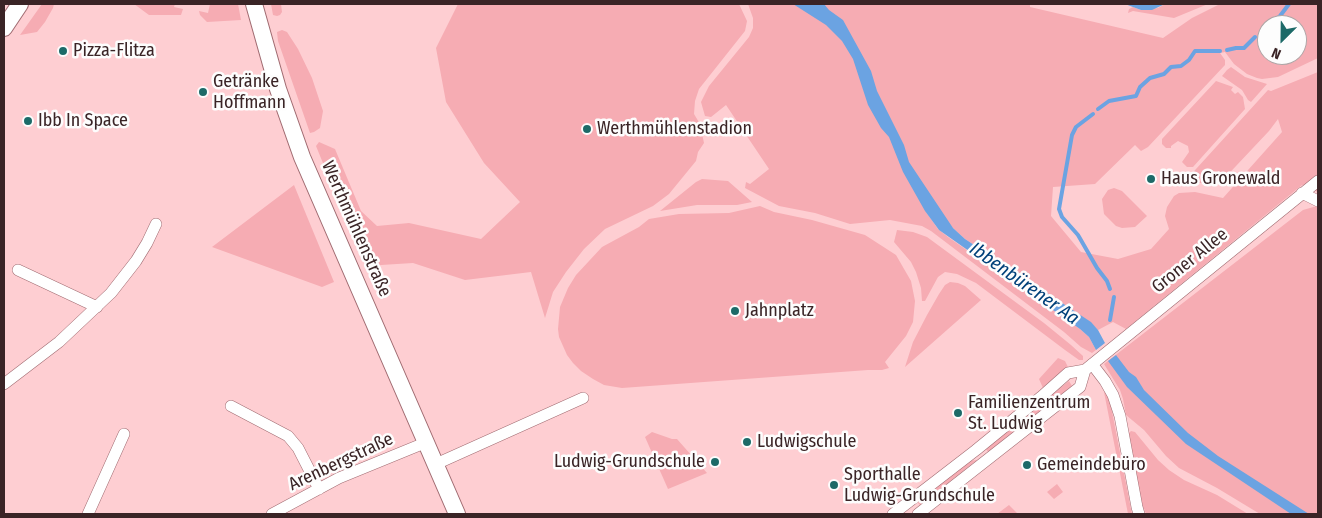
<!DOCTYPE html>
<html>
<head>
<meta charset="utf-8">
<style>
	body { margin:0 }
	#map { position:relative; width:1322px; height:518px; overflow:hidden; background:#feced2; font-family:"Fira Sans Condensed",sans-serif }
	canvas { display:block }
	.frame { position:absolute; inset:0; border:5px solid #3a2426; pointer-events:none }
	.north { position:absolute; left:1257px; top:15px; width:50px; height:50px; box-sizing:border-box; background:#fdfdfd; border:1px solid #afa6a7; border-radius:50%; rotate:203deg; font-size:14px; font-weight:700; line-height:20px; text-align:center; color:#3a2426 }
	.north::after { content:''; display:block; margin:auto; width:18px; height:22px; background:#1d6a68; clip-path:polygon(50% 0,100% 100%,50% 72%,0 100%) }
</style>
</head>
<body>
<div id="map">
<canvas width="1322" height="518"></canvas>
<div class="frame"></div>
<div class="north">N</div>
</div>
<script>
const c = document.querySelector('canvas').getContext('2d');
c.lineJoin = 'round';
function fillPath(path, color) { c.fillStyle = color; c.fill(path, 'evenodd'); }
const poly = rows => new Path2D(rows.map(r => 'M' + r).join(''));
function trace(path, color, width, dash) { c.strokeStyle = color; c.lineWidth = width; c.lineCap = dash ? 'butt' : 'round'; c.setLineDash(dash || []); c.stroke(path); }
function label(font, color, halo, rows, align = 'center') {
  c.font = font + ' "Fira Sans Condensed",sans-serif'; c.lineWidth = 5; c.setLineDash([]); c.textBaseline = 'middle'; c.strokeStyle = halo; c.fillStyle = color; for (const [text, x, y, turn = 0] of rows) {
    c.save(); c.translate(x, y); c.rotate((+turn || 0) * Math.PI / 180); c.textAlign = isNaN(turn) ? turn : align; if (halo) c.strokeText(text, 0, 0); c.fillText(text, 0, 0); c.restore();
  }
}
fillPath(poly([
	[42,4,54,4,53,8,45,22,37,32,20,35],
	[134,4,175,4,174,7,183,9,181,15,149,15],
	[210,4,238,4,241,20,207,22,200,15,199,11,208,13],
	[271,4,281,4,282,12,280,15,277,16,273,15],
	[458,4,739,4,747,21,745,31,699,89,695,101,694,114,700,124,704,143,698,152,696,161,669,194,653,206,605,229,584,249,566,272,553,292,545,318,531,272,465,280,413,263,365,266,316,146,319,142,335,149,361,211,377,226,409,223,481,239,520,202,484,163,446,102,436,48],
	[748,4,1030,4,1030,7,1163,38,1192,18,1220,4,1318,4,1318,58,1278,77,1262,79,1257,78,1247,74,1234,64,1225,52,1220,53,1225,60,1225,65,1148,147,1141,151,1135,145,1095,184,1053,187,1051,216,1081,252,1118,259,1151,249,1169,229,1165,216,1167,207,1174,196,1179,193,1195,192,1223,198,1282,132,1278,119,1269,131,1220,183,1191,183,1186,180,1268,90,1271,91,1318,72,1318,192,1302,185,1126,329,1113,322,1098,330,1090,322,965,239,953,228,926,212,938,229,948,237,1080,329,1089,337,1096,350,1092,353,1081,347,1064,332,931,231,922,226,890,220,850,224,815,213,779,206,745,188,746,182,750,184,769,169,726,105,711,117,705,116,701,102,709,86,749,37,753,28,753,18],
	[1267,25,1297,25,1297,55,1267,55],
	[1165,4,1208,4,1174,18,1133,11,1128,13,1129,9,1133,7,1141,10,1158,8],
	[282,30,287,32,298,49,312,78,323,111,320,128,314,132,310,133,278,41,277,32],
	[1231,67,1245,77,1267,84,1251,102,1248,100,1242,90,1222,76,1227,70],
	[1216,81,1233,87,1231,90,1235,94,1238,92,1243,97,1245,109,1193,167,1187,167,1182,162,1189,152,1188,146,1178,141,1171,146,1171,148,1166,148,1162,144,1162,139],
	[702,179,728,181,752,202,737,205,697,205,660,211,696,182],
	[294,185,334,282,322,287,212,247],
	[1114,188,1122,191,1147,216,1135,227,1122,228,1116,226,1104,214,1102,199,1108,190],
	[760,206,774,212,812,220,865,235,896,255,911,281,915,301,913,322,906,336,885,362,889,368,882,370,868,370,622,388,604,385,593,379,581,371,573,363,567,355,559,337,558,329,560,307,568,288,576,275,602,247,639,227,649,219,679,214,729,213],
	[1317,206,1318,514,1260,514,1217,488,1179,468,1166,456,1144,430,1126,415,1123,399,1120,390,1104,364,1303,210],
	[897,230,913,232,927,237,1044,323,1071,345,1083,356,1083,360,1079,360,1065,350,976,283,957,274,945,272,938,277,925,301,922,301,921,288,916,272,911,262,894,242],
	[950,282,958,283,965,286,981,300,905,367,913,342,927,315,939,294,945,285],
	[1058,358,1065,361,1068,367,1043,388,1039,379],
	[1069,381,1072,386,989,453,985,448],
	[1104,392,1109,396,1115,427,1132,514,1128,514],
	[1131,431,1135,432,1158,460,1169,470,1184,480,1217,495,1248,514,1146,514,1141,501,1128,434],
	[652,432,672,439,677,439,707,473,668,489,645,437],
	[977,460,920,505,917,502,968,461],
	[1057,484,1063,492,1054,499,1047,492],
	[1009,505,1018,514,997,514]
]), '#f6acb3');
fillPath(poly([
	[793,4,824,4,829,10,843,20,871,71,877,91,904,145,909,162,953,228,965,239,1091,322,1098,330,1105,343,1096,350,1089,337,1080,329,939,230,925,211,903,172,889,137,881,128,868,105,853,59,842,41,826,25],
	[1125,4,1165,4,1152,10,1141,10],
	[1116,355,1129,372,1136,377,1144,390,1188,433,1218,456,1309,514,1291,514,1186,444,1127,387,1108,361]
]), '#6ba3e2');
trace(poly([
	[1270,25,1280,16,1289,4],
	[1262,31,1267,27],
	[1227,50,1236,48,1244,48,1255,37],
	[1098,109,1109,101,1136,96,1140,87,1150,78,1164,74,1171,67,1181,66,1189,60,1195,51,1220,51],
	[1093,114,1076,127,1072,135,1059,209,1062,217,1078,235,1097,268,1107,281,1110,289],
	[1110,320,1114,297]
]), '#6ba3e2', 4);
const minor = poly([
	[1302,193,1318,201],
	[18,270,97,307],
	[1092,364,1105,381,1113,395,1120,416,1137,507,1139,514],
	[4,384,59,342,111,293,136,261,147,243,156,224],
	[231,406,288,436,298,448,319,489],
	[436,464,583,398],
	[88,514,124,434],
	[272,514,339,478,427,442],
	[893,514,976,450,1041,397,1068,373,1085,370,1318,181],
	[918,514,1080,387,1085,370]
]);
const secondary = poly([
	[254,4,278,89,302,157,457,514],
	[4,28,20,4]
]);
trace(minor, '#a06b71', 12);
trace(secondary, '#a06b71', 18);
trace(minor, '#fff', 11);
trace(secondary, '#fff', 16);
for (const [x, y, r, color] of [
	[63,51,5,"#1d6a68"],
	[203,92,5,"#1d6a68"],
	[28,121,5,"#1d6a68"],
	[587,129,5,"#1d6a68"],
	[1151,179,5,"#1d6a68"],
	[735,311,5,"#1d6a68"],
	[958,413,5,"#1d6a68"],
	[747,442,5,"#1d6a68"],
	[715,462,5,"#1d6a68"],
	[1027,465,5,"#1d6a68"],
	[834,485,5,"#1d6a68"]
]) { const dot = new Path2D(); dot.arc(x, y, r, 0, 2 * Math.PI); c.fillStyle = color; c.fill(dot); trace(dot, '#fdfdfd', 2); }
label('18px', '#3a2426', '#fdfdfd', [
	["Pizza-Flitza",73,51],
	["Getränke",213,82],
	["Hoffmann",213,103],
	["Ibb In Space",38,121],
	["Werthmühlenstadion",597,129],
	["Haus Gronewald",1161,179],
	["Jahnplatz",745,311],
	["Familienzentrum",968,403],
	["St. Ludwig",968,424],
	["Ludwigschule",757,442],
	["Ludwig-Grundschule",705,462,"right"],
	["Gemeindebüro",1037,465],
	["Sporthalle",844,475],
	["Ludwig-Grundschule",844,496]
], 'left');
label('18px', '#3a2426', '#fdfdfd', [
	["Werthmühlenstraße",356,229,66],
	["Groner Allee",1190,261,-39],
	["Arenbergstraße",341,462,-25]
]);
label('italic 19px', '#004079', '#fdfdfd', [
	["Ibbenbürener Aa",1024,284,35]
]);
</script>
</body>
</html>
